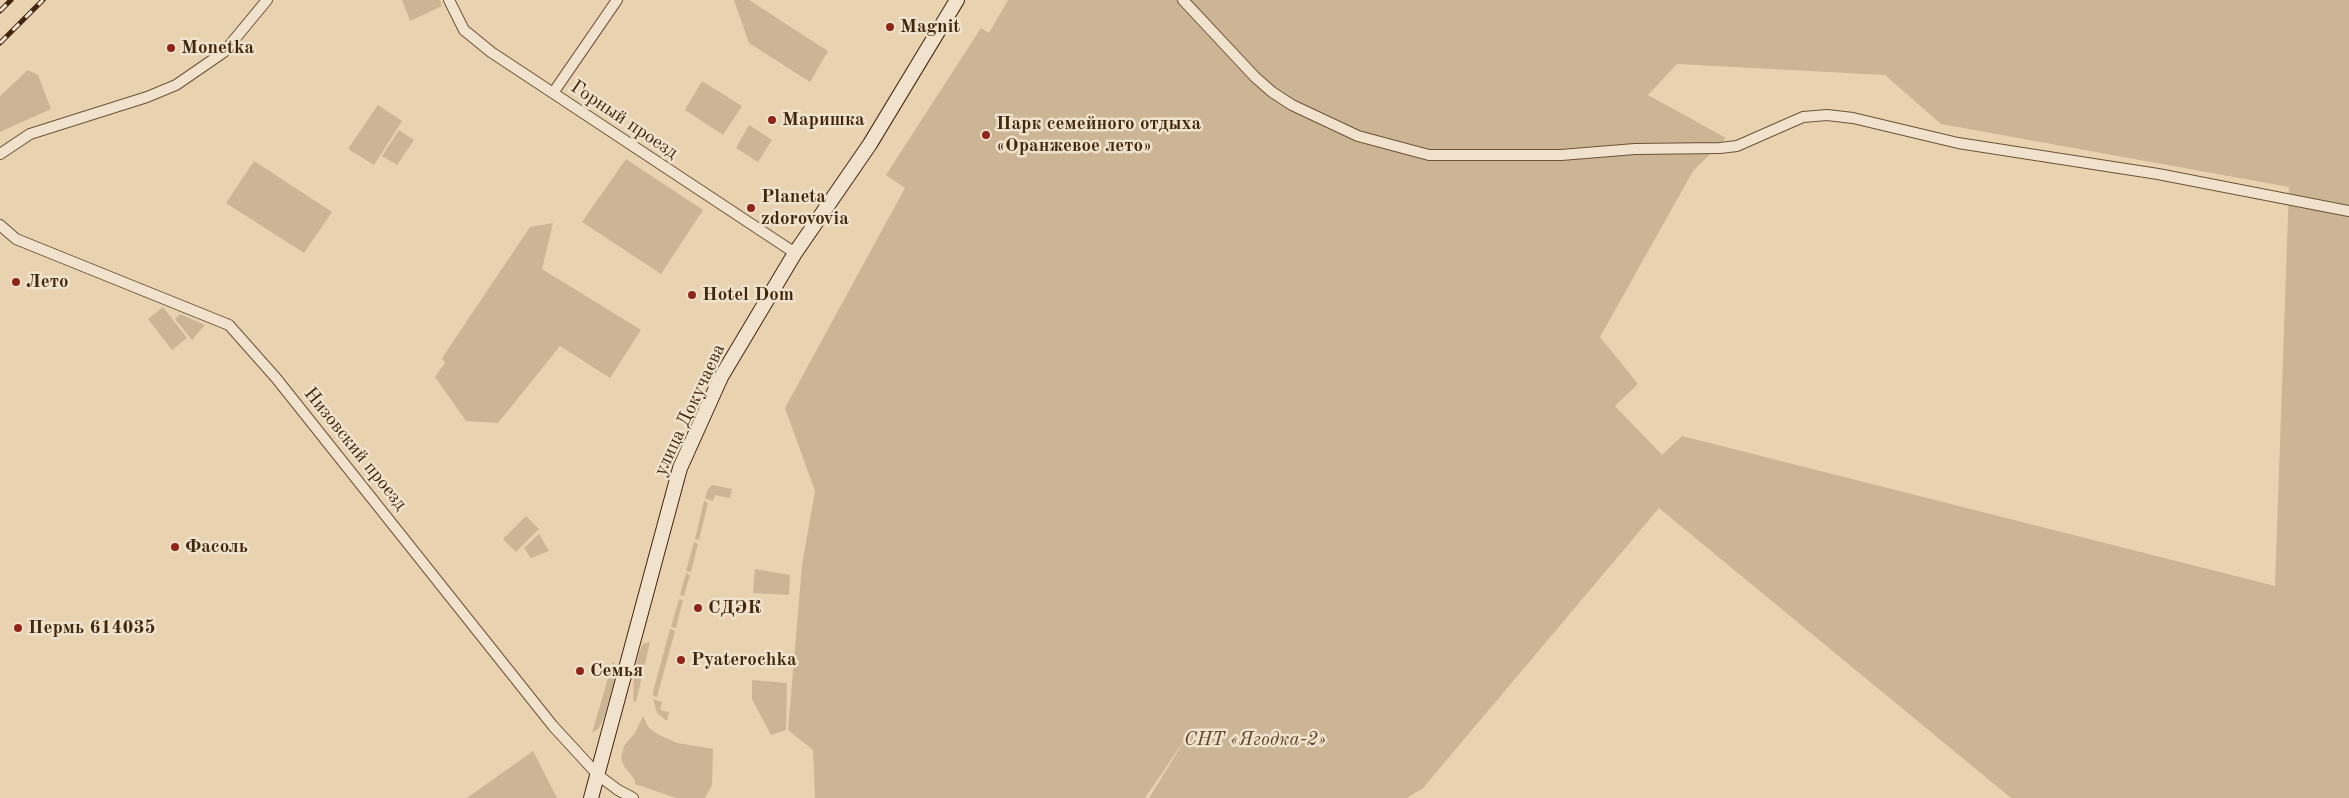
<!DOCTYPE html>
<html>
<head>
<meta charset="utf-8">
<style>
	body { margin:0 }
	canvas { display:block; background:#e8d2b0 }
</style>
</head>
<body>
<canvas width="2349" height="798"></canvas>
<script>
const c = document.querySelector('canvas').getContext('2d');
c.lineJoin = 'round';
function fillPath(path, color) { c.fillStyle = color; c.fill(path, 'evenodd'); }
const poly = rows => new Path2D(rows.map(r => 'M' + r).join(''));
function trace(path, color, width, dash) { c.strokeStyle = color; c.lineWidth = width; c.lineCap = dash ? 'butt' : 'round'; c.setLineDash(dash || []); c.stroke(path); }
function label(font, color, halo, rows, align = 'center') {
  c.font = font + ' "Old Standard TT",serif'; c.lineWidth = 5; c.setLineDash([]); c.textBaseline = 'middle'; c.strokeStyle = halo; c.fillStyle = color; for (const [text, x, y, turn = 0] of rows) {
    c.save(); c.translate(x, y); c.rotate((+turn || 0) * Math.PI / 180); c.textAlign = isNaN(turn) ? turn : align; if (halo) c.strokeText(text, 0, 0); c.fillText(text, 0, 0); c.restore();
  }
}
fillPath(poly([
	[402,0,440,0,442,6,410,21],
	[734,0,749,0,828,51,810,82,749,43],
	[1008,0,2349,0,2349,798,2011,798,1659,508,1423,788,1407,798,1149,798,1188,735,1145,798,815,798,813,750,788,730,802,565,815,491,785,408,905,188,886,175,981,28,989,33],
	[1677,64,1885,75,1941,124,2289,187,2275,586,1682,436,1662,455,1615,406,1638,384,1600,337,1693,171,1726,138,1648,95],
	[28,70,38,75,51,109,0,132,0,96],
	[702,81,742,106,723,135,685,110],
	[378,105,402,121,374,165,348,149],
	[749,125,772,140,758,162,736,148],
	[399,130,414,140,397,165,382,156],
	[626,159,703,210,661,274,582,222],
	[254,161,332,212,304,253,226,203],
	[553,223,542,269,641,330,610,378,560,346,498,423,466,421,435,377,445,363,442,358,530,227],
	[163,307,187,338,172,350,148,319],
	[180,314,205,325,192,340,175,319],
	[712,485,732,489,730,498,715,495,713,501,705,498,708,489],
	[704,501,708,503,699,540,695,539],
	[526,516,539,529,516,552,503,539],
	[539,534,549,551,531,558,524,548],
	[694,542,698,544,691,572,686,571],
	[755,569,790,575,789,595,753,593],
	[686,573,690,575,684,596,680,595],
	[679,599,683,600,676,628,671,627],
	[670,629,675,631,657,697,653,696,653,692],
	[650,642,636,702,633,701,634,672,640,650,643,644],
	[613,661,618,668,603,720,599,728,592,733],
	[752,680,787,683,786,730,771,735,752,699],
	[653,699,662,702,660,710,669,712,667,721,657,713],
	[643,716,649,728,657,734,677,743,713,749,712,785,705,798,676,798,635,784,635,780,624,766,621,758,624,746,635,733],
	[533,751,557,798,467,798]
]), '#ccb594');
const minor = poly([
	[449,0,464,30,491,52,795,253],
	[1183,0,1255,77,1272,92,1292,105,1358,136,1429,155,1561,155,1635,149,1720,148,1737,146,1803,117,1827,115,1853,118,1958,143,2158,174,2349,211],
	[553,93,617,0],
	[0,154,30,134,147,97,176,85,224,52,267,0],
	[0,225,16,239,229,325,276,378,553,726,598,775,618,790,633,798]
]);
const secondary = poly([
	[591,798,680,468,721,377,795,253,870,144,957,0]
]);
trace(minor, '#6c5236', 12);
trace(secondary, '#42270d', 16);
trace(minor, '#f0e2cc', 10);
trace(secondary, '#f0e2cc', 14);
const rail = poly([
	[0,11,11,0],
	[0,43,43,0]
]);
trace(rail, '#42270d', 5);
trace(rail, '#f0e2cc', 3, [9]);
for (const [x, y, r, color] of [
	[890,27,5,"#8f2418"],
	[171,48,5,"#8f2418"],
	[772,120,5,"#8f2418"],
	[986,135,5,"#8f2418"],
	[751,208,5,"#8f2418"],
	[16,282,5,"#8f2418"],
	[692,295,5,"#8f2418"],
	[175,547,5,"#8f2418"],
	[698,608,5,"#8f2418"],
	[18,628,5,"#8f2418"],
	[681,660,5,"#8f2418"],
	[580,671,5,"#8f2418"]
]) { const dot = new Path2D(); dot.arc(x, y, r, 0, 2 * Math.PI); c.fillStyle = color; c.fill(dot); trace(dot, '#f0e2cc', 2); }
label('bold 19px', '#42270d', '#f0e2cc', [
	["Magnit",900,27],
	["Monetka",181,48],
	["Маришка",782,120],
	["Парк семейного отдыха",996,124],
	["«Оранжевое лето»",996,146],
	["Planeta",761,197],
	["zdorovovia",761,219],
	["Лето",26,282],
	["Hotel Dom",702,295],
	["Фасоль",185,547],
	["СДЭК",708,608],
	["Пермь 614035",28,628],
	["Pyaterochka",691,660],
	["Семья",590,671]
], 'left');
label('19px', '#42270d', '#f0e2cc', [
	["Горный проезд",624,120,34],
	["улица Докучаева",690,410,-65],
	["Низовский проезд",355,449,51]
]);
label('italic 19px', '#5e4328', '#f0e2cc', [
	["СНТ «Ягодка-2»",1255,740]
]);
</script>
</body>
</html>
